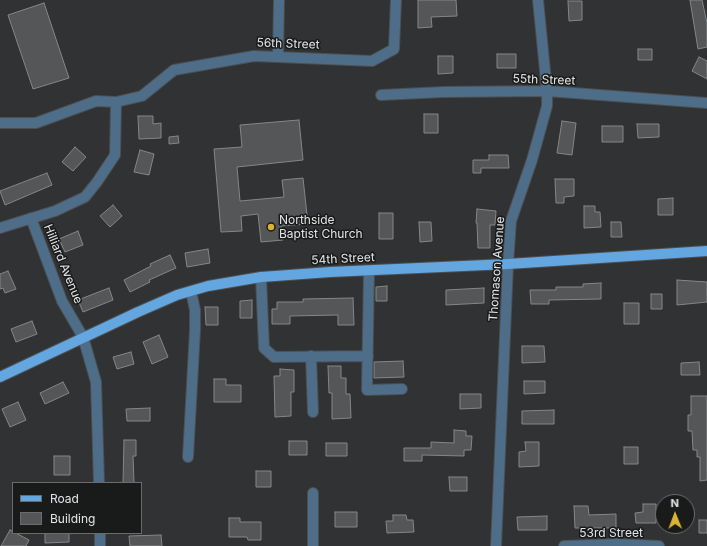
<!DOCTYPE html>
<html>
<head>
<meta charset="utf-8">
<style>
	body { margin:0 }
	#map { position:relative; width:707px; height:546px; overflow:hidden; background:#303234; font-family:Inter,sans-serif }
	canvas { display:block }
	.legend { position:absolute; left:12px; top:482px; width:130px; height:52px; box-sizing:border-box; background:#191a1a; border:1px solid #6a6b6c; margin:0; padding:5px 7px; list-style:none; font-size:12px; color:#e3e4e6 }
	.legend li { display:flex; align-items:center; gap:8px; height:20px }
	.legend b { width:20px; border:1px solid #6a6b6c }
	.north { position:absolute; left:655px; top:494px; width:40px; height:40px; box-sizing:border-box; background:#191a1a; border:1px solid #6a6b6c; border-radius:50%; rotate:359deg; font-size:11px; font-weight:700; line-height:16px; text-align:center; color:#e3e4e6 }
	.north::after { content:''; display:block; margin:auto; width:14px; height:18px; background:#dcb233; clip-path:polygon(50% 0,100% 100%,50% 72%,0 100%) }
</style>
</head>
<body>
<div id="map">
<canvas width="707" height="546"></canvas>
<ul class="legend">
<li><b style="height:5px;background:#63a6e0"></b>Road</li>
<li><b style="height:11px;background:#545658"></b>Building</li>
</ul>
<div class="north">N</div>
</div>
<script>
const c = document.querySelector('canvas').getContext('2d');
c.lineJoin = 'round';
function fillPath(path, color) { c.fillStyle = color; c.fill(path, 'evenodd'); }
const poly = rows => new Path2D(rows.map(r => 'M' + r).join(''));
function trace(path, color, width, dash) { c.strokeStyle = color; c.lineWidth = width; c.lineCap = dash ? 'butt' : 'round'; c.setLineDash(dash || []); c.stroke(path); }
function label(font, color, halo, rows, align = 'center') {
  c.font = font + ' Inter,sans-serif'; c.lineWidth = 3; c.setLineDash([]); c.textBaseline = 'middle'; c.strokeStyle = halo; c.fillStyle = color; for (const [text, x, y, turn = 0] of rows) {
    c.save(); c.translate(x, y); c.rotate((+turn || 0) * Math.PI / 180); c.textAlign = isNaN(turn) ? turn : align; if (halo) c.strokeText(text, 0, 0); c.fillText(text, 0, 0); c.restore();
  }
}
const building = poly([
	[418,0,456,0,457,16,431,17,432,27,418,28,418,0],
	[690,0,702,0,707,23,707,47,698,49,690,0],
	[568,1,582,1,582,20,569,21,568,1],
	[44,3,69,78,33,89,8,15,44,3],
	[638,49,652,49,652,60,638,60,638,49],
	[497,54,516,54,516,68,497,68,497,54],
	[438,56,453,56,453,73,438,74,438,56],
	[699,57,707,61,707,79,692,71,699,57],
	[424,114,438,114,438,133,424,133,424,114],
	[138,116,153,116,153,124,161,123,161,138,139,139,138,116],
	[299,120,303,160,237,167,240,201,284,197,282,180,303,178,308,224,281,226,283,240,261,242,258,214,241,216,242,231,221,232,214,149,242,147,240,125,299,120],
	[562,121,576,123,572,155,557,153,562,121],
	[637,124,659,124,659,137,638,138,637,124],
	[602,126,623,126,623,142,602,142,602,126],
	[178,136,179,143,169,144,169,137,178,136],
	[75,147,86,157,73,171,62,162,75,147],
	[140,150,154,154,149,175,134,172,140,150],
	[489,155,508,155,509,168,481,168,481,173,473,173,473,160,489,160,489,155],
	[47,173,52,185,5,205,0,191,47,173],
	[555,179,574,179,574,196,564,197,564,203,556,203,555,179],
	[673,198,673,215,658,215,658,199,673,198],
	[113,205,122,216,110,227,100,216,113,205],
	[584,206,595,206,595,212,600,212,601,227,584,228,584,206],
	[477,209,496,211,495,225,490,225,490,248,478,248,477,223,476,223,477,209],
	[379,213,393,213,393,239,379,239,379,213],
	[419,222,431,222,432,241,420,242,419,222],
	[611,222,621,222,622,237,611,237,611,222],
	[78,231,83,245,65,252,59,239,78,231],
	[208,249,210,263,187,267,185,253,208,249],
	[170,255,176,268,149,280,150,282,130,292,124,280,151,266,150,264,170,255],
	[8,271,16,289,5,293,3,288,0,289,0,274,8,271],
	[677,280,707,282,707,302,677,305,677,280],
	[601,283,601,299,549,300,549,304,531,304,530,290,556,290,556,287,583,287,583,284,601,283],
	[387,286,387,301,376,301,376,287,387,286],
	[109,288,113,300,83,312,78,300,109,288],
	[484,288,484,303,446,305,446,290,484,288],
	[651,294,662,294,662,309,651,309,651,294],
	[353,298,354,325,338,325,338,315,290,316,290,324,272,324,272,309,277,309,277,302,303,302,303,299,353,298],
	[252,300,252,318,240,318,240,301,252,300],
	[624,303,639,303,639,324,624,324,624,303],
	[205,307,218,307,218,325,206,325,205,307],
	[32,321,37,334,16,342,11,329,32,321],
	[159,335,168,357,152,364,143,342,159,335],
	[522,346,544,346,545,362,522,363,522,346],
	[131,352,134,364,117,369,113,357,131,352],
	[403,361,404,377,374,378,374,362,403,361],
	[699,362,700,375,681,375,681,363,699,362],
	[328,366,341,366,341,378,346,378,346,394,350,394,351,418,332,419,332,393,329,393,328,366],
	[280,369,294,370,294,392,291,392,291,416,275,417,274,376,280,376,280,369],
	[214,379,226,379,226,385,241,385,241,402,214,402,214,379],
	[524,381,545,381,545,393,524,394,524,381],
	[63,382,69,393,45,404,40,393,63,382],
	[460,394,481,394,481,408,460,409,460,394],
	[691,396,707,396,707,480,700,481,700,457,697,457,697,450,693,450,692,431,688,431,688,415,691,415,691,396],
	[18,402,26,420,10,427,2,409,18,402],
	[150,408,150,421,127,421,126,409,150,408],
	[554,410,554,424,522,424,522,411,554,410],
	[454,430,466,431,466,436,472,436,471,450,464,450,464,456,422,455,422,461,404,461,404,448,431,448,431,442,454,443,454,430],
	[124,440,136,440,136,456,133,456,134,483,123,483,124,440],
	[289,441,307,441,307,455,289,455,289,441],
	[525,442,539,442,539,466,519,467,519,452,526,451,525,442],
	[326,443,347,443,347,456,326,456,326,443],
	[624,447,638,447,638,464,624,464,624,447],
	[54,456,70,456,70,475,54,475,54,456],
	[256,471,271,471,271,487,256,487,256,471],
	[449,477,467,477,467,491,450,491,449,477],
	[643,504,656,504,656,523,636,523,635,513,643,512,643,504],
	[574,506,588,506,589,515,616,514,616,528,575,528,574,506],
	[335,512,357,512,357,527,335,527,335,512],
	[393,515,406,515,407,520,413,520,414,532,387,533,386,521,393,521,393,515],
	[547,516,547,530,518,530,517,517,547,516],
	[229,518,240,518,240,522,261,522,261,540,248,540,247,537,229,537,229,518],
	[699,520,707,520,707,533,699,533,699,520],
	[10,530,29,540,26,546,1,546,10,530],
	[45,533,69,533,69,542,45,543,45,533],
	[161,535,162,546,130,546,129,536,161,535]
]);
fillPath(building, '#545658');
trace(building, '#848789', 1);
const minor = poly([
	[278,57,279,0],
	[381,95,443,92,547,91,707,103],
	[0,123,36,123,96,101,116,102,142,96,174,70,254,56,372,61,394,49,396,0],
	[31,218,62,301,83,337,96,382,99,483],
	[0,228,55,211,85,197,97,182,115,155,116,102],
	[369,271,367,390,402,389],
	[261,277,264,348,274,357,368,356],
	[311,356,313,412],
	[188,457,195,330,195,310,191,291],
	[100,533,100,546],
	[313,546,313,493],
	[496,546,508,264,511,221,532,160,547,106,547,91,538,0],
	[564,546,617,544,659,546]
]);
const major = poly([
	[0,377,138,312,177,295,208,286,261,277,330,272,508,264,707,251]
]);
trace(minor, '#4d4e50', 12);
trace(major, '#4d4e50', 12);
trace(minor, '#4d6d89', 10);
trace(major, '#63a6e0', 10);
for (const [x, y, r, color] of [
	[271,227,4,"#dcb233"]
]) { const dot = new Path2D(); dot.arc(x, y, r, 0, 2 * Math.PI); c.fillStyle = color; c.fill(dot); trace(dot, '#191a1a', 1.5); }
label('12px', '#e3e4e6', '#191a1a', [
	["56th Street",288,44,2],
	["55th Street",544,80,2],
	["54th Street",343,259,-3],
	["Hilliard Avenue",63,264,68],
	["Thomason Avenue",497,269,-86],
	["53rd Street",611,533]
]);
label('12px', '#e3e4e6', '#191a1a', [
	["Northside",279,220],
	["Baptist Church",279,234]
], 'left');
</script>
</body>
</html>
